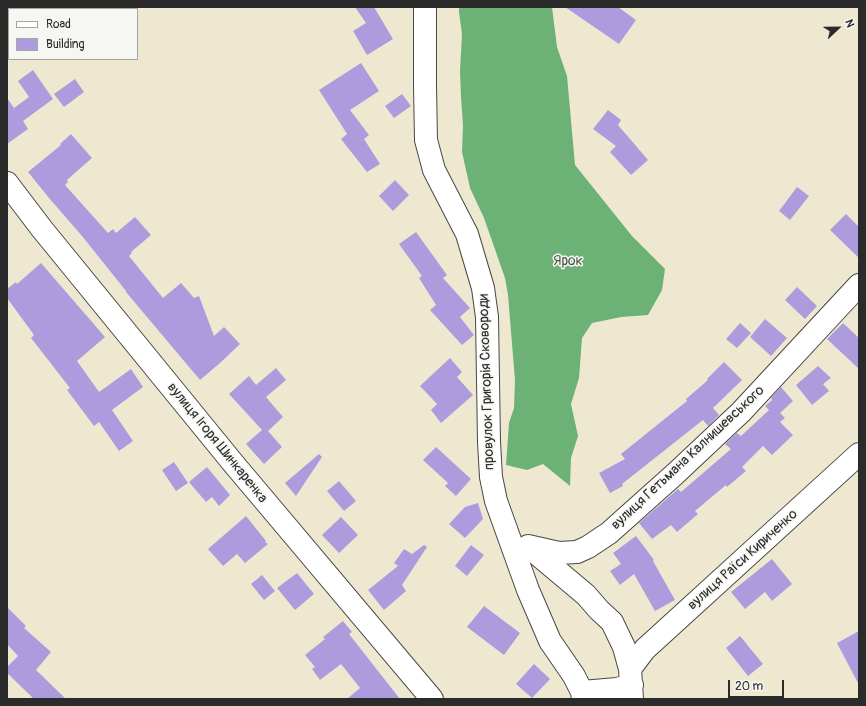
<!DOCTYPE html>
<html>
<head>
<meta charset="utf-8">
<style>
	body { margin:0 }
	#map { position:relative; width:866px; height:706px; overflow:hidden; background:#efe8d0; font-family:Pangolin,sans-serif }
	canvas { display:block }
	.frame { position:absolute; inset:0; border:8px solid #2b2b2b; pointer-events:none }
	.legend { position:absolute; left:8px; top:8px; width:130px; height:52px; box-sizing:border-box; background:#f6f6f2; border:1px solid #a5a5a2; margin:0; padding:5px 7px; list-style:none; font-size:12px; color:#2b2b2b }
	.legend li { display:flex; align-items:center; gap:8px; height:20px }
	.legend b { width:20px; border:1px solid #a5a5a2 }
	.north { position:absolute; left:818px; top:8px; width:40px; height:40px; -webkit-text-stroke:3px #f6f6f2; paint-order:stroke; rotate:68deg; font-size:11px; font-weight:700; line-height:16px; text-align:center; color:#2b2b2b }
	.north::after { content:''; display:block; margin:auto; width:14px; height:18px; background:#2b2b2b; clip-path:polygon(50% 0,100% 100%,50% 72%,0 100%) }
	.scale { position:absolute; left:728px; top:680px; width:56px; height:18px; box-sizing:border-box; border:2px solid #2b2b2b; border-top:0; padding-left:5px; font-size:12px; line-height:14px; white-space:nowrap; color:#2b2b2b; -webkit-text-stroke:3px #f6f6f2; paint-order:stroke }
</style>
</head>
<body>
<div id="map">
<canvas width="866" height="706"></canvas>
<div class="frame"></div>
<ul class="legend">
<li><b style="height:5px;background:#fff"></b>Road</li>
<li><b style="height:11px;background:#ac9cde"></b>Building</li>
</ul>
<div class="north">N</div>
<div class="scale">20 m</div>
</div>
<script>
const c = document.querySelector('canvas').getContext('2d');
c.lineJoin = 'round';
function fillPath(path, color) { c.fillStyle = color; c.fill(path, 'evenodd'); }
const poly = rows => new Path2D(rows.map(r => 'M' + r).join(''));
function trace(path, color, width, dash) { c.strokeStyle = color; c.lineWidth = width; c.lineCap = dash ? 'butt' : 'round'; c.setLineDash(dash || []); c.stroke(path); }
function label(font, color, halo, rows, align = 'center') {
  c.font = font + ' Pangolin,sans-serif'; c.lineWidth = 3; c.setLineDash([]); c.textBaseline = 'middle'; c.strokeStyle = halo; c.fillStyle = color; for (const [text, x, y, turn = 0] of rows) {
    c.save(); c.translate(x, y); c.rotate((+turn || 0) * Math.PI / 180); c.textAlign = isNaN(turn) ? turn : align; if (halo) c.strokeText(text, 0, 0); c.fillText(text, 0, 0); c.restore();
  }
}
fillPath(poly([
	[459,7,552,7,557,47,567,76,575,165,632,236,665,269,662,290,648,315,621,317,592,323,582,338,579,378,571,404,578,436,571,458,570,486,543,464,527,470,506,465,509,423,514,408,515,380,508,295,505,278,484,218,470,188,462,152,463,125,461,97,460,71,462,34,459,12]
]), '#6cb175');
fillPath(poly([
	[355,7,374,7,393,39,367,55,353,31,366,23],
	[565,7,618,7,636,20,619,44],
	[361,63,379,91,350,110,369,135,364,139,380,164,367,172,341,139,347,134,319,90],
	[33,70,53,99,23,121,28,129,7,144,7,98,14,108,29,97,18,81],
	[75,79,84,92,64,107,54,94],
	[402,94,411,106,394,118,385,106],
	[608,110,621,120,618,125,648,160,631,175,610,152,616,146,593,129],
	[71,134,92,158,67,180,68,182,65,185,108,233,113,229,116,233,135,217,151,235,131,252,132,253,129,256,163,298,181,283,194,298,199,296,214,336,224,327,240,344,220,363,200,380,126,292,126,291,82,236,49,198,28,172,61,145,60,144],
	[395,180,409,195,393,211,379,196],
	[797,187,809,196,790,220,779,211],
	[846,214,859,227,859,258,830,230],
	[416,232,447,275,443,278,470,308,460,317,474,335,462,345,430,310,436,305,419,278,422,276,399,244],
	[41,263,105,337,77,361,99,392,131,369,143,387,112,410,133,441,119,451,99,422,94,426,67,390,70,388,31,338,34,335,7,298,7,289,16,282,17,284],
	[797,287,817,306,805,319,785,300],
	[765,319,787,338,771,356,750,337],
	[740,323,751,333,737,348,726,339],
	[843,323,859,338,859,369,827,339],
	[450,358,462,372,457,377,473,395,441,423,431,410,437,404,420,386],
	[724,362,742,380,713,408,719,415,708,426,703,420,622,484,623,486,610,493,599,473,625,459,621,454,687,401,686,399,708,380,707,379],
	[818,366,831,378,823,384,829,391,812,405,796,385],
	[276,368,286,380,266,397,283,417,268,431,282,447,264,464,246,444,262,430,229,394,249,376,256,385],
	[781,387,793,401,780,413,785,418,780,422,793,435,772,455,763,446,742,467,746,471,727,487,726,485,695,511,698,514,677,532,671,525,652,539,639,523,678,489,681,492,731,449,725,444,737,433,741,436,769,410,765,406,772,400,771,398],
	[436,447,471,479,456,496,445,486,448,483,423,460],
	[319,454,322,457,296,496,285,483],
	[174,462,188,483,176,491,162,470],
	[207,467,230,495,219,506,212,497,206,502,189,482],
	[339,481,356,501,344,511,327,491],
	[478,503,483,519,465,538,449,524,465,507],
	[246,516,266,541,265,542,268,544,245,563,237,554,223,566,208,549],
	[341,517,358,535,339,553,322,535],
	[636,536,654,560,653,561,675,600,655,611,634,574,620,585,610,571,621,564,613,553],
	[424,545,427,547,402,585,406,591,384,610,368,590,398,566,394,563,404,549,412,554],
	[471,545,484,555,467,576,455,566],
	[772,559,792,584,772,601,765,592,745,609,731,592],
	[297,573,314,594,295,610,277,588],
	[262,575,275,591,264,600,251,584],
	[484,606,520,633,504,655,467,627],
	[7,607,26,626,24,628,51,652,36,670,66,699,34,699,7,673,7,667,18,656,7,644],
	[343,621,352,632,349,634,400,699,347,699,360,688,341,664,320,680,312,669,315,667,305,655,325,639,323,637],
	[859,631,859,685,837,643],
	[740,636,763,664,748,676,726,648],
	[534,664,550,679,532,698,516,684]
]), '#ac9cde');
const minor = poly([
	[425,7,425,86,426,140,434,170,467,234,483,288,487,317,489,442,491,477,496,501,528,590,550,641,574,676,582,692,583,699],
	[7,183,42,229,233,463,432,699],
	[528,546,559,553,577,552,588,547,609,533,675,474,741,412,859,285],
	[530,548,586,595,599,610,612,622,624,647,630,669,632,699],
	[630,669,645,649,655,640,859,454],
	[582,692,617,689,632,685]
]);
trace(minor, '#484744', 24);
trace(minor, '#fff', 22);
label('14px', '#465c47', '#f6f6f2', [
	["Ярок",568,261]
]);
label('14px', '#2b2b2b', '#f6f6f2', [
	["провулок Григорія Сковороди",487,382,-92],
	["вулиця Ігоря Шинкаренка",217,443,51],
	["вулиця Гетьмана Калнишевського",688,458,-43],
	["вулиця Раїси Кириченко",743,560,-42]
]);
</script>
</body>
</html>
